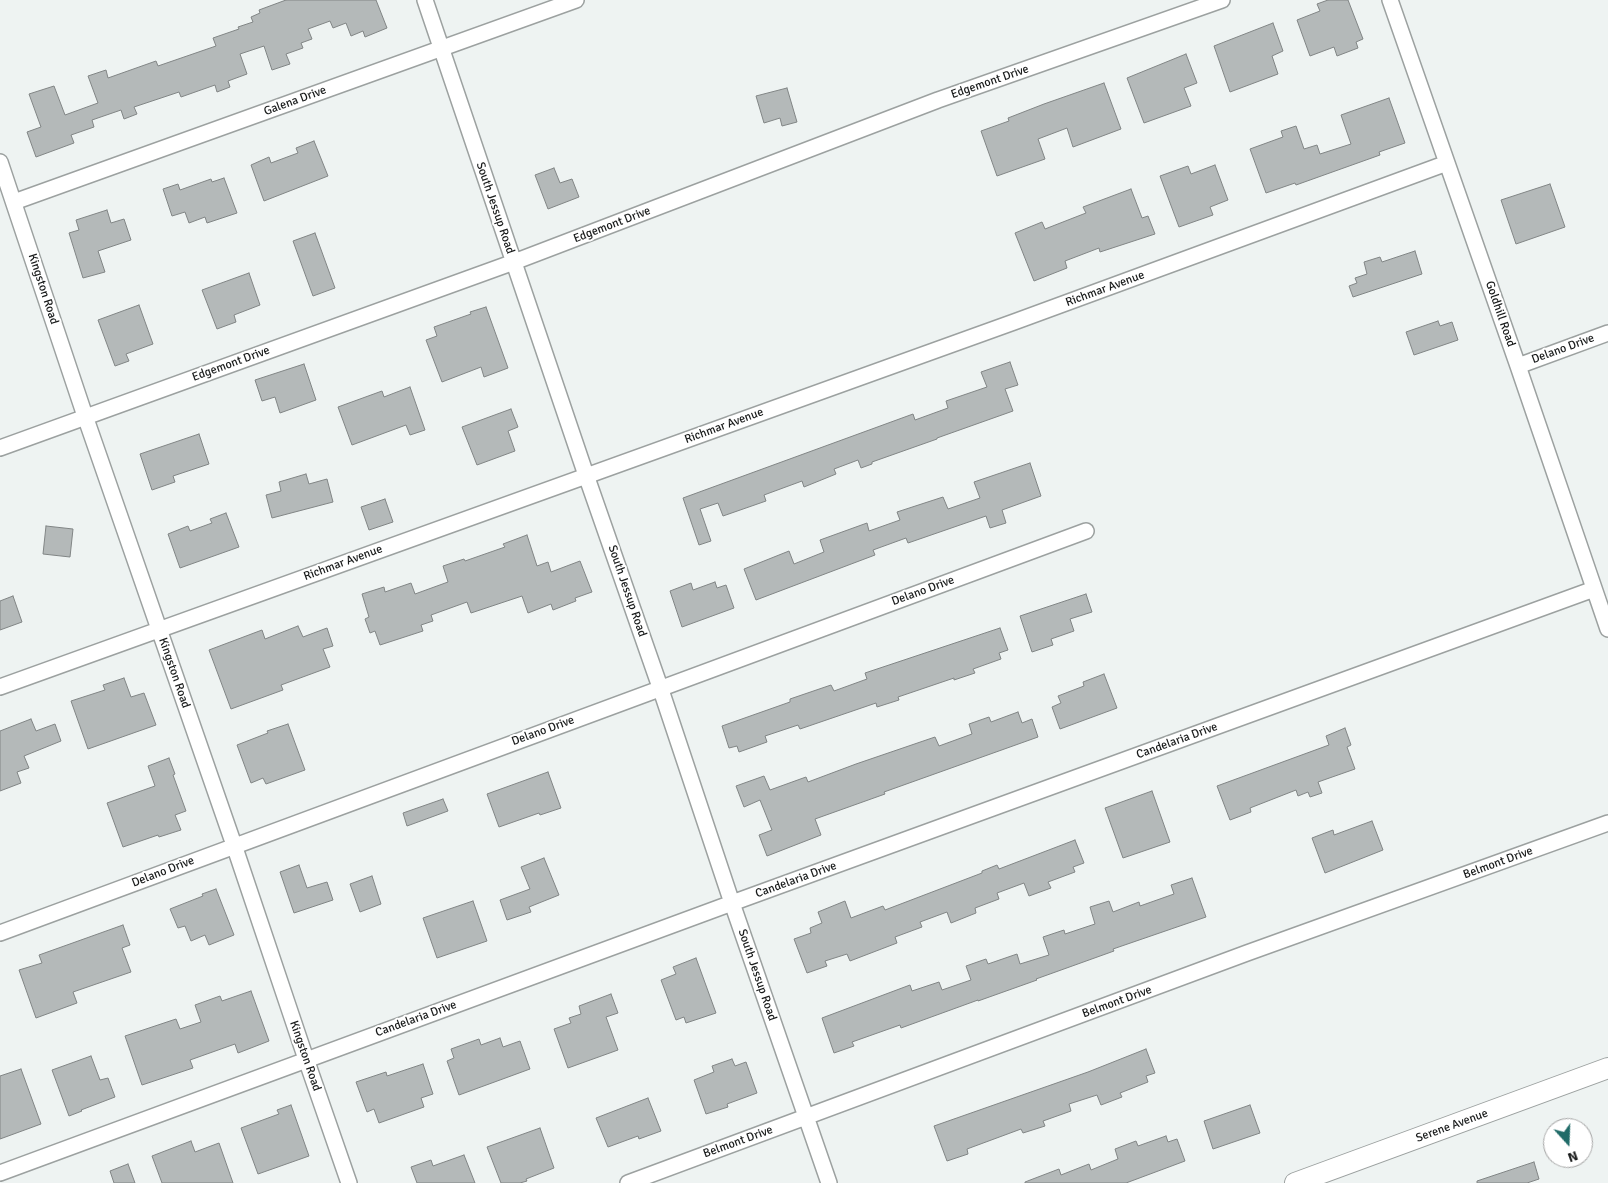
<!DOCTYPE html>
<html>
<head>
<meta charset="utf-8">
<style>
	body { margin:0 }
	#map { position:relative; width:1608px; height:1183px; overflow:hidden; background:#eef3f2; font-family:Signika,sans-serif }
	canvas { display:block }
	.north { position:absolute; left:1543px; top:1118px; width:50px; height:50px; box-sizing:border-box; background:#fff; border:1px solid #a3a3a3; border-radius:50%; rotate:160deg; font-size:14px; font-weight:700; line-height:20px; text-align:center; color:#181a1a }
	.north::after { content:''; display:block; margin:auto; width:18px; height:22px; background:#206b68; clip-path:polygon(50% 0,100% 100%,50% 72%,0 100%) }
</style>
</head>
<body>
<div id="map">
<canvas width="1608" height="1183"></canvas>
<div class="north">N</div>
</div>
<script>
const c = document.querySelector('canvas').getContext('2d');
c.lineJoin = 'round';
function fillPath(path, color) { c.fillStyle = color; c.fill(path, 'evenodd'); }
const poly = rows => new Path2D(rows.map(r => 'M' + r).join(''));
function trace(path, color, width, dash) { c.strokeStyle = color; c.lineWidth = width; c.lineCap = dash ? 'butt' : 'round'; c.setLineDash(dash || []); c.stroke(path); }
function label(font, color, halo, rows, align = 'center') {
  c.font = font + ' Signika,sans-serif'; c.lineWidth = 4; c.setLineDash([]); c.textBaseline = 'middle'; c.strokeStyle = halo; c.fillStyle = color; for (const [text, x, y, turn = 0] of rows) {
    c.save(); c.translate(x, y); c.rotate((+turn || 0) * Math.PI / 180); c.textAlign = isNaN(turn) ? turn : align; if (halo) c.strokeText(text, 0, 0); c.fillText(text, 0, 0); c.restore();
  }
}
const building = poly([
	[286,0,376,0,387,28,365,37,363,31,351,36,346,23,333,28,330,21,308,29,312,39,301,43,303,48,286,54,290,64,272,70,264,46,240,54,247,74,228,81,230,87,217,92,215,85,181,97,179,92,134,107,137,114,124,119,121,110,92,120,94,127,71,135,74,143,36,157,27,132,41,127,29,94,54,86,65,115,98,103,88,76,106,70,108,78,156,61,158,66,216,46,213,38,239,29,238,27,253,22,251,17,260,13,259,10,286,0],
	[1328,0,1348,0,1363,39,1356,42,1358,48,1337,56,1334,47,1310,56,1297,20,1320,11,1317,4,1328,0],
	[1273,23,1283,51,1272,56,1278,74,1230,92,1214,46,1273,23],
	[1186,54,1197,83,1184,88,1191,106,1144,123,1127,78,1186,54],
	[1104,83,1121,129,1073,147,1067,128,1038,139,1045,159,997,176,981,131,1009,121,1008,118,1044,104,1104,83],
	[787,88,797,122,782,126,780,118,764,123,756,96,787,88],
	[1389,98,1405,143,1379,152,1380,155,1296,185,1295,183,1266,193,1250,149,1283,137,1281,131,1296,126,1304,149,1317,145,1320,154,1351,144,1341,115,1389,98],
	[314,141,328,176,264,201,251,165,269,157,271,163,298,153,296,148,314,141],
	[1215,165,1228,200,1210,207,1213,215,1179,227,1160,176,1188,166,1191,174,1215,165],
	[554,168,560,183,572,179,579,197,548,209,535,175,554,168],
	[224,178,237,213,207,223,205,217,189,223,185,212,172,216,163,189,178,184,180,190,211,179,212,182,224,178],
	[1550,184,1565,227,1516,244,1501,200,1550,184],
	[1131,189,1142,218,1148,216,1155,234,1100,252,1099,248,1065,261,1067,268,1034,281,1015,233,1042,222,1045,229,1086,213,1083,207,1131,189],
	[107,210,111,223,124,219,131,240,98,251,105,272,83,278,69,233,79,230,76,220,107,210],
	[315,233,335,288,313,296,293,241,315,233],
	[1415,251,1422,274,1353,297,1349,286,1357,283,1355,278,1367,274,1364,262,1380,257,1382,262,1415,251],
	[249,273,260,305,234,315,236,322,217,329,202,290,249,273],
	[139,305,153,344,126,354,129,361,115,366,98,320,139,305],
	[486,307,508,368,484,377,481,367,442,382,426,340,437,336,434,327,471,314,470,312,486,307],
	[1438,321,1440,326,1452,322,1458,340,1414,355,1406,332,1438,321],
	[1010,362,1018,385,1005,389,1013,411,937,438,937,439,872,462,872,464,861,468,858,460,834,469,836,474,804,487,802,481,764,495,766,501,723,516,718,503,700,509,711,541,699,545,683,498,913,414,915,420,948,408,946,401,987,387,981,372,1010,362],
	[304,364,316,400,280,413,275,397,262,401,255,380,304,364],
	[410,387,425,430,410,435,406,425,352,445,338,407,382,391,384,397,410,387],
	[511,409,518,427,508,431,515,451,477,465,462,427,511,409],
	[199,434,209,464,173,476,175,482,152,490,140,454,199,434],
	[1030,463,1041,496,1002,510,1006,523,990,528,986,516,908,543,906,538,873,550,875,555,756,600,744,569,789,551,794,564,824,552,820,540,867,523,869,531,900,520,897,512,943,497,948,509,980,498,974,482,1030,463],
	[306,474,309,484,327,479,333,502,272,518,266,495,281,491,279,482,306,474],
	[385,499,393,522,369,530,361,507,385,499],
	[226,513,239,547,180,568,168,534,188,526,190,531,212,523,210,519,226,513],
	[46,526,73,529,70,557,43,554,46,526],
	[527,535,537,566,548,562,551,572,580,561,592,592,575,598,576,601,553,610,551,604,528,613,522,596,471,613,467,602,431,615,433,621,421,625,423,631,380,645,375,631,370,633,365,619,369,617,362,594,384,587,385,592,411,583,415,594,448,582,443,566,464,559,465,561,505,547,503,544,527,535],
	[715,582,717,588,726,585,734,608,682,627,670,591,691,583,693,590,715,582],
	[1086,594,1092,612,1070,619,1074,631,1051,639,1053,645,1032,652,1020,616,1086,594],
	[13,596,22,622,0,630,0,601,13,596],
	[298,626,303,637,327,628,333,646,323,649,330,667,281,685,283,690,231,709,209,650,262,630,265,639,298,626],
	[1000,628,1008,650,999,653,1001,659,973,669,975,673,954,680,954,678,898,697,899,700,877,707,876,703,800,729,798,725,765,736,767,742,739,752,737,746,729,748,722,726,790,702,790,699,831,685,834,691,867,679,865,673,1000,628],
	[1104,674,1117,708,1060,729,1052,707,1061,703,1058,696,1084,686,1083,682,1104,674],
	[124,678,131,697,144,693,156,725,88,749,71,701,105,690,103,685,124,678],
	[1018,712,1022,723,1032,719,1038,737,884,792,885,794,815,819,821,835,767,856,759,835,772,830,760,800,744,807,736,786,764,776,770,790,806,777,808,782,856,764,935,737,939,746,972,734,969,724,989,717,991,722,1018,712],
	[31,719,36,731,55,724,61,741,24,756,29,768,17,772,21,783,0,791,0,731,31,719],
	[288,724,305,770,266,784,263,778,251,783,237,745,268,733,267,731,288,724],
	[1345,728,1351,745,1347,747,1355,769,1318,782,1322,793,1310,797,1308,792,1298,796,1296,790,1250,808,1251,812,1230,820,1217,786,1329,745,1326,736,1345,728],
	[169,758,175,774,173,775,186,811,175,815,181,830,159,837,158,835,123,847,107,803,155,786,148,766,169,758],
	[548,772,561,808,540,815,539,813,499,827,487,794,548,772],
	[1152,791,1170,842,1123,858,1105,808,1152,791],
	[443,799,448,811,407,826,403,813,443,799],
	[1372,821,1383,850,1325,873,1312,838,1333,830,1334,835,1372,821],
	[1075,840,1084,863,1073,867,1075,872,1048,882,1051,888,1029,896,1024,883,997,893,999,899,975,908,976,913,951,923,947,912,920,922,922,927,895,937,897,943,850,961,847,954,825,961,827,966,807,973,794,939,811,933,810,928,822,923,818,912,845,901,851,918,883,906,885,910,982,873,982,871,997,865,999,869,1075,840],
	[544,858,559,895,529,907,531,912,507,920,500,900,530,889,521,867,544,858],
	[299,865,307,888,327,882,333,900,294,913,280,872,299,865],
	[372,876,381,904,360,912,350,884,372,876],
	[1192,878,1206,917,1113,949,1114,951,1036,979,1037,980,978,1001,978,1000,901,1028,900,1025,852,1042,854,1046,834,1053,822,1018,910,985,912,991,939,982,942,990,971,980,966,966,986,959,988,964,1017,954,1020,964,1049,955,1043,937,1064,930,1065,934,1095,924,1090,907,1109,901,1113,912,1139,902,1140,906,1174,894,1171,885,1192,878],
	[216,889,234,935,209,945,205,935,191,941,185,926,178,928,170,909,203,896,202,894,216,889],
	[473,901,487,941,437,958,423,918,473,901],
	[123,925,130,945,122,948,131,972,73,992,77,1003,36,1018,19,970,42,963,39,955,123,925],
	[696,958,716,1013,686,1023,684,1017,676,1020,661,980,676,974,673,967,696,958],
	[251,991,269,1041,238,1053,235,1044,190,1060,193,1068,142,1085,125,1036,176,1019,180,1029,201,1022,195,1005,220,996,222,1001,251,991],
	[611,994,618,1013,606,1017,618,1050,568,1068,554,1029,571,1023,569,1018,581,1014,579,1006,611,994],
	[500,1038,503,1047,520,1041,530,1069,459,1095,447,1061,454,1058,451,1049,479,1039,481,1045,500,1038],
	[1146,1049,1155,1073,1146,1076,1148,1082,1120,1093,1122,1097,1101,1105,1097,1095,1069,1104,1071,1111,1043,1121,1045,1126,1023,1133,1021,1129,967,1149,968,1154,947,1161,934,1126,1088,1072,1146,1049],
	[91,1056,100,1080,108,1078,115,1097,81,1110,82,1111,69,1116,52,1070,91,1056],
	[732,1059,735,1066,746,1062,757,1093,727,1104,728,1107,706,1114,694,1080,714,1072,712,1066,732,1059],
	[423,1064,433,1094,421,1098,424,1107,379,1123,374,1109,367,1112,356,1082,386,1072,387,1076,423,1064],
	[21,1069,41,1124,0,1139,0,1076,21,1069],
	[648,1098,661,1131,639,1139,638,1136,608,1147,596,1118,648,1098],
	[291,1105,309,1156,258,1174,241,1128,279,1114,277,1110,291,1105],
	[1250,1105,1260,1133,1213,1149,1204,1121,1250,1105],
	[540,1128,554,1168,526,1179,527,1181,520,1183,501,1183,487,1147,540,1128],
	[1166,1136,1168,1142,1177,1139,1185,1161,1126,1183,1025,1183,1025,1182,1059,1169,1061,1175,1089,1164,1091,1170,1118,1159,1115,1149,1136,1141,1138,1146,1166,1136],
	[191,1141,195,1152,219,1143,233,1183,162,1183,152,1156,191,1141],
	[464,1155,475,1183,417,1183,411,1167,431,1160,433,1166,464,1155],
	[1534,1162,1539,1179,1527,1183,1477,1183,1477,1181,1534,1162],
	[128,1164,135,1183,114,1183,110,1171,128,1164]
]);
fillPath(building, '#b4b9b9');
trace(building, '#818585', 1);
const street = poly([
	[425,0,586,475,660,687,732,903,829,1183],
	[1390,0,1518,366,1608,629],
	[0,162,85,416,234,845,306,1059,349,1183],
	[14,202,576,0],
	[1518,366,1608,333],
	[0,448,514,262,938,100,1222,0],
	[0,687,1014,322,1447,163],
	[0,933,1086,531],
	[0,1173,732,903,1594,589],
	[628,1183,1247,953,1608,823]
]);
const secondary = poly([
	[1295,1183,1608,1068]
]);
trace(street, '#9ca1a0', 18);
trace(secondary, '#9ca1a0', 22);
trace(street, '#fff', 15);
trace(secondary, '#fff', 20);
label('12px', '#181a1a', '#fff', [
	["Edgemont Drive",990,82,-19],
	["Galena Drive",295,101,-20],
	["South Jessup Road",495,208,71],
	["Edgemont Drive",612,225,-21],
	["Kingston Road",43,289,72],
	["Richmar Avenue",1105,289,-20],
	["Goldhill Road",1500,314,71],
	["Delano Drive",1563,349,-20],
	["Edgemont Drive",231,364,-20],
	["Richmar Avenue",724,426,-20],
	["Richmar Avenue",343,563,-20],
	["South Jessup Road",627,591,71],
	["Delano Drive",923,591,-20],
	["Kingston Road",174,673,71],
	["Delano Drive",543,731,-20],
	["Candelaria Drive",1177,741,-20],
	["Belmont Drive",1498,863,-20],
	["Delano Drive",163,872,-21],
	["Candelaria Drive",796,880,-20],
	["South Jessup Road",757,975,71],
	["Belmont Drive",1117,1002,-20],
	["Candelaria Drive",416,1019,-20],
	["Kingston Road",305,1056,71],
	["Serene Avenue",1452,1126,-20],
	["Belmont Drive",738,1142,-20]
]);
</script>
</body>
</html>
